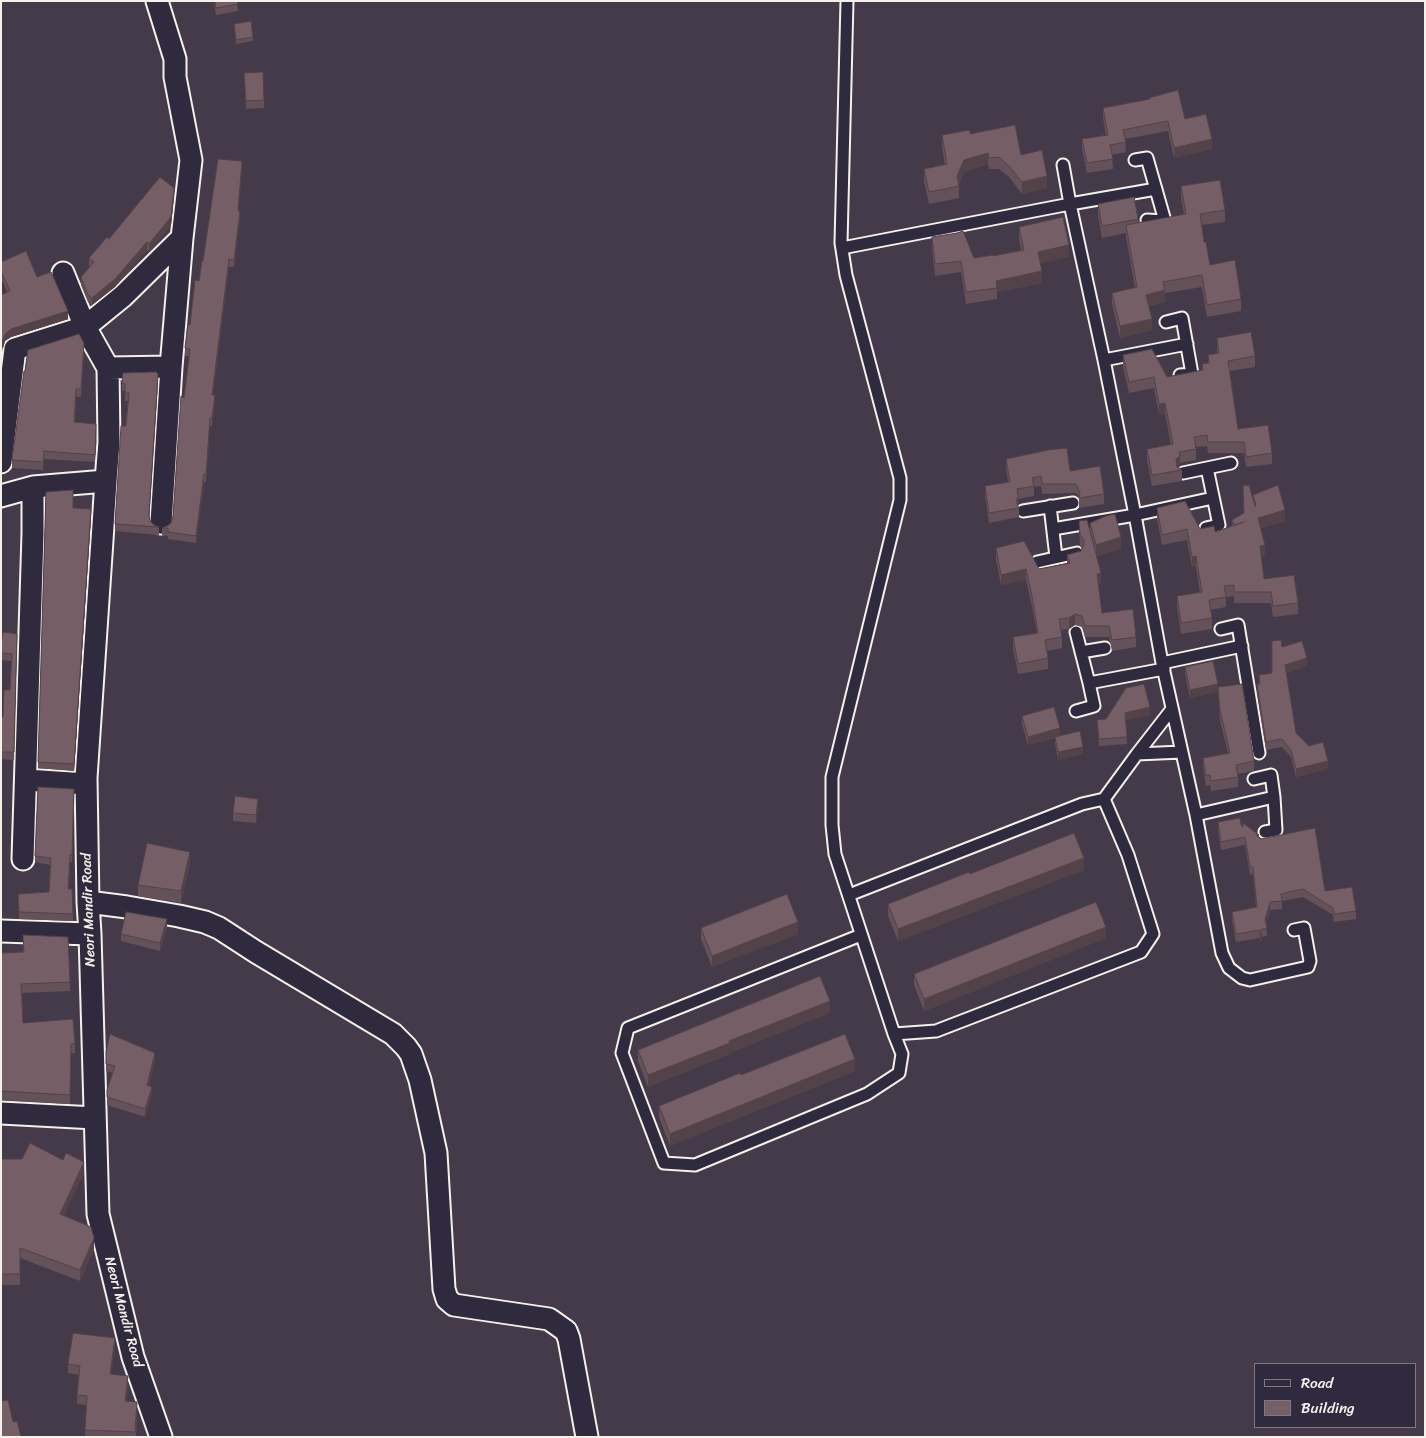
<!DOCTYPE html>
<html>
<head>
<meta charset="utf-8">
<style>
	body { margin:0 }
	#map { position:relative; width:1426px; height:1438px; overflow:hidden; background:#443a4a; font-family:Sriracha,sans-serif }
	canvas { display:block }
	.frame { position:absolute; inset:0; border:2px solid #f4f1e8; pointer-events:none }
	.legend { position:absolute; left:1254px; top:1363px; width:162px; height:65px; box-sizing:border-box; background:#2f2a3d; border:1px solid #7e7a81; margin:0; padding:6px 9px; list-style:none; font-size:15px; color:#f4f1e8 }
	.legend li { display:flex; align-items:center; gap:10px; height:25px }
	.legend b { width:25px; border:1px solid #7e7a81 }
</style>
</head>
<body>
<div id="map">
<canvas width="1426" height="1438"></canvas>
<div class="frame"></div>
<ul class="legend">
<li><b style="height:6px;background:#2f2a3d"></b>Road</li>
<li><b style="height:14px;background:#765e67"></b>Building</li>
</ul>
</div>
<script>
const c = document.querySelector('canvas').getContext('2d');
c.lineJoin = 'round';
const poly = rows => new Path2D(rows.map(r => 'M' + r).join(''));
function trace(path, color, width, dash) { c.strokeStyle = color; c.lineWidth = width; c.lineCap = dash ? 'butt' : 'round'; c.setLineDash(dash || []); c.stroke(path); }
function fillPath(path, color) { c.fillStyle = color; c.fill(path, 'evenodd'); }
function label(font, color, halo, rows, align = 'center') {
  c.font = font + ' Sriracha,sans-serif'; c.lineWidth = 4; c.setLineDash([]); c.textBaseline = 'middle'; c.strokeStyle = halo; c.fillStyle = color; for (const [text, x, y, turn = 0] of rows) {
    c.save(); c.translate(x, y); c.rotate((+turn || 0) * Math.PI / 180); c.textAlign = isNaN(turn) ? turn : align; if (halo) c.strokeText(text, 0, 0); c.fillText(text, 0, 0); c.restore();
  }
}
const lane = poly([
	[847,1,841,243,846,275,900,478,900,500,832,777,832,825,835,854,894,1034,902,1054,899,1073,867,1094,695,1165,664,1163,622,1053,628,1028,861,935],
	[1135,160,1147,158,1165,221,1147,220],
	[1063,165,1070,204,1156,189],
	[842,248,1070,204,1104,360,1135,515,1162,663,1196,815,1274,797,1271,775,1254,779],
	[1166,322,1182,318,1192,374,1180,375],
	[1104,360,1187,344],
	[1183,473,1231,463],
	[1050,506,1056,557],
	[1023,511,1073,503],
	[1206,528,1219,525,1207,468],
	[1053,529,1135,515,1213,498],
	[1037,562,1077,553],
	[1221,629,1238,625,1259,753],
	[1076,632,1089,683,1164,669],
	[1081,652,1105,648],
	[1162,663,1242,646],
	[1076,711,1094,706,1089,683],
	[1137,754,1182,752],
	[1104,799,1137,754,1172,709],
	[1196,815,1222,953,1229,968,1242,978,1250,980,1308,967,1310,961,1304,928,1294,930],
	[1265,832,1276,830,1274,797],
	[849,895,1082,804,1104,799,1128,855,1153,934,1141,952,936,1031,894,1034]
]);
const street = poly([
	[157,1,175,59,175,77,191,160,182,238,171,367,161,523],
	[63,273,85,327,108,368,109,442,106,481],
	[108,368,171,367],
	[1,462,15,349,85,327,123,296,182,238],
	[1,496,33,487,106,481,86,778,88,902,90,934,98,1214,133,1357,161,1437],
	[26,780,86,784],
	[23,859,33,533,33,487],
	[88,902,127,907,179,916,205,922,219,928,256,952,393,1034,406,1047,411,1054,420,1080,436,1153,444,1289,447,1299,454,1305,549,1319,566,1331,569,1339,587,1437],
	[1,931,90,934],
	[1,1113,95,1118]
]);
trace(lane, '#f4f1e8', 15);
trace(street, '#f4f1e8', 25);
trace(lane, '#2f2a3d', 11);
trace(street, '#2f2a3d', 21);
fillPath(poly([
	[214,1,237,1,238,11,216,15],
	[234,24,253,37,253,41,236,44],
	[244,73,264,100,264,108,246,109],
	[1103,108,1185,119,1212,149,1174,158,1168,131,1125,139,1126,152,1112,155,1113,169,1087,173,1082,149,1082,139,1106,135,1103,118],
	[970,134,1021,155,1047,188,1022,194,1009,177,999,169,989,169,988,164,964,172,959,184,959,198,929,204,924,181,924,169,945,165,942,146,942,135],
	[242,169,238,211,240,219,234,267,229,267,213,395,215,403,212,426,210,426,206,482,204,482,196,543,168,539,168,536,162,535,162,528,167,526,171,523,173,516,184,398,189,356,185,356,185,348,190,325,203,261],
	[1181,186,1225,210,1225,222,1202,225,1204,242,1210,265,1241,299,1241,311,1207,317,1202,287,1165,293,1165,302,1149,306,1152,330,1120,338,1112,304,1112,293,1135,288,1126,237,1126,233,1102,238,1098,215,1098,204,1138,219,1138,223,1184,215,1181,198],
	[174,196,171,225,149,252,147,250,115,287,92,305,88,302,81,285,81,277,90,267,89,266,89,258,109,239],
	[1019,227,1069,257,1040,263,1042,283,997,292,997,299,966,304,961,272,935,276,932,249,932,237,974,258,993,256,1021,250,1019,238],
	[1,262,37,277,68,319,11,337,5,341,3,348,1,348,1,295,7,292,1,278],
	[1217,338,1255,356,1255,367,1230,371,1238,429,1272,453,1272,464,1246,467,1244,453,1208,453,1207,446,1196,447,1196,460,1180,463,1180,466,1179,468,1182,470,1182,481,1152,486,1147,460,1147,449,1171,445,1165,414,1159,415,1154,388,1129,393,1123,366,1123,355,1167,377,1202,370,1202,364,1208,363,1208,355,1217,353],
	[84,351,81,397,76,397,75,422,96,424,95,462,44,459,43,470,12,468,12,460,25,371],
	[158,382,149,516,150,521,154,525,159,527,159,535,115,531,115,524,128,401,125,401,125,391,122,391,122,383],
	[1006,459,1070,471,1104,494,1104,504,1079,508,1079,498,1076,493,1042,494,1041,486,1034,487,1034,496,1018,499,1018,505,1019,508,1019,517,989,523,985,496,985,486,1008,482,1006,468],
	[1243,486,1253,501,1253,495,1285,521,1260,528,1265,555,1261,556,1264,579,1298,603,1298,614,1273,617,1271,603,1234,603,1234,596,1226,597,1226,607,1210,610,1212,618,1212,629,1181,634,1177,607,1177,596,1200,593,1196,567,1192,567,1187,540,1162,545,1157,519,1157,508,1200,529,1215,532,1232,526,1232,520,1244,513],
	[46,492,73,508,91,516,74,771,38,768],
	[1079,521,1090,530,1090,523,1121,549,1096,556,1101,584,1098,584,1102,613,1136,637,1136,647,1112,651,1109,637,1085,637,1082,627,1075,625,1069,629,1061,630,1062,637,1062,648,1047,651,1048,658,1048,669,1018,674,1013,648,1013,637,1037,633,1032,607,1026,580,1001,585,996,559,996,548,1039,569,1067,564,1067,555,1081,551,1082,549,1080,546],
	[17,634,14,760,1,759,1,717,3,717,10,690,11,661,1,660,1,638],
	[1282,647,1307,666,1286,673,1296,733,1328,769,1296,777,1291,757,1282,747,1266,750,1257,692,1257,684,1259,684,1259,675,1272,673],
	[1185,667,1218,687,1254,761,1254,771,1238,774,1238,787,1211,791,1210,785,1206,786,1203,767,1203,758,1228,753,1220,720,1218,692,1190,698,1185,675],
	[1150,715,1126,720,1127,744,1099,746,1097,720],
	[1022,716,1060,735,1083,754,1058,760,1055,744,1055,738,1028,745,1022,724],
	[74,789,72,862,70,862,69,889,72,889,73,921,19,919,18,894,49,892,50,865,35,862,35,856],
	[258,807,256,823,233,821,233,813],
	[1218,822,1241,825,1243,826,1243,823,1259,835,1259,837,1325,891,1356,911,1356,919,1334,922,1333,915,1303,897,1282,901,1282,909,1270,910,1266,925,1267,936,1262,937,1260,943,1260,938,1236,942,1232,920,1232,912,1256,908,1253,874,1250,875,1245,845,1221,850,1218,830],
	[190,863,181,903,138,896,138,885],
	[1084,870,898,941,888,916,888,904,970,874],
	[167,927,160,951,121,941,121,934],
	[701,928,798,934,712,967,701,939],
	[23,935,70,982,70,991,22,993,23,1023,75,1044,75,1053,71,1053,70,1104,1,1100,1,953,23,952],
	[1106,938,924,1011,914,985,914,974],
	[830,1013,730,1053,730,1054,648,1087,638,1061,638,1050],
	[106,1052,155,1060,149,1086,152,1094,145,1117,107,1105,107,1090,113,1073,106,1071],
	[855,1071,670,1146,659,1117,659,1106,741,1075],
	[1,1159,84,1173,64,1215,94,1249,80,1281,20,1258,20,1285,1,1285],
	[115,1347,111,1374,128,1386,126,1401,137,1411,136,1437,85,1437,86,1405,77,1404,77,1395,79,1375,68,1373,68,1364]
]), '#655159');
fillPath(poly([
	[1212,139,1212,149,1174,158,1174,148],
	[988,153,988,164,964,172,957,187,957,176,964,160],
	[242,161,242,169,238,219,238,211],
	[1047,176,1047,188,1022,194,1022,182],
	[174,188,174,196,171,225,149,252,149,244],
	[240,211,240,219,234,267,234,260],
	[147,242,147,250,115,287,92,305,92,298],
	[1069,245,1069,257,1038,264,1038,252],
	[229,259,229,267,212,403,212,395],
	[1042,271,1042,283,997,292,996,281],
	[1165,290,1165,302,1146,306,1146,295],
	[68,311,68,319,11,337,5,341,3,348,1,348,1,341,5,334,11,329],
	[1152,319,1152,330,1120,338,1120,326],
	[84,343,84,351,81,397,81,389],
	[158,374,158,382,149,522,149,514],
	[215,395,215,403,212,426,212,418],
	[1165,403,1165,414,1159,415,1159,404],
	[210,418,210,426,206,482,206,475],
	[1180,456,1180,466,1176,470,1176,459],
	[204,474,204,482,196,543,196,536],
	[91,509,91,516,74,771,74,764],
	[1285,510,1285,521,1258,529,1258,518],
	[1121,537,1121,549,1096,556,1096,545],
	[1265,545,1265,555,1260,557,1260,546],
	[1196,556,1196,567,1192,567,1192,557],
	[1026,569,1026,580,1001,585,1001,575],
	[1101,573,1101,584,1097,585,1097,574],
	[1075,614,1075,625,1069,629,1069,618],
	[1307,658,1307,666,1285,673,1285,665],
	[1218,684,1218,692,1218,687,1218,692,1190,698,1190,690],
	[1150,707,1150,715,1125,720,1125,713],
	[1060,728,1060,736,1028,745,1028,737],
	[1083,747,1083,754,1058,760,1058,752],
	[1328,761,1328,769,1296,777,1296,769],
	[258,799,258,807,256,823,256,815],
	[190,852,190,863,181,903,181,891],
	[1084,858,1084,870,898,941,898,929],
	[1270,902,1270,910,1265,928,1265,920],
	[167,919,167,927,160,951,160,943],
	[798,922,798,934,712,967,712,956],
	[1106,927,1106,938,924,1011,924,999],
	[1262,929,1262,937,1260,943,1260,935],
	[830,1001,830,1013,730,1053,730,1054,648,1087,648,1075,729,1041],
	[155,1053,155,1060,147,1093,147,1085],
	[855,1059,855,1071,670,1146,670,1134],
	[152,1087,152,1094,145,1117,145,1109],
	[84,1162,84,1173,60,1225,60,1214],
	[94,1238,94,1249,80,1281,80,1270],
	[115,1338,115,1347,110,1384,110,1374],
	[128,1376,128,1386,125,1410,125,1401]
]), '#534248');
const building = poly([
	[215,1,237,1,238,4,216,8,215,1],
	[251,21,253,37,236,40,234,24,251,21],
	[263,72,264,100,246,101,244,73,263,72],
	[1178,90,1185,119,1206,114,1212,139,1174,148,1168,121,1123,130,1126,142,1110,145,1113,159,1087,163,1082,139,1108,135,1103,108,1150,99,1149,98,1178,90],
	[1015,125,1021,155,1042,150,1047,176,1022,182,1009,166,999,157,989,158,988,153,964,160,957,176,959,186,929,192,924,169,947,164,942,135,970,130,970,134,1015,125],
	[218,159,242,161,238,211,240,211,234,260,229,259,212,395,215,395,212,418,210,418,206,475,204,474,196,536,168,532,168,528,162,528,167,526,171,523,173,516,181,396,184,398,190,349,185,348,188,324,190,325,195,280,199,281,202,261,203,261,218,159],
	[160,177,174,188,171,217,149,244,147,242,115,279,92,298,88,295,81,277,94,262,89,258,107,237,109,239,160,177],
	[1220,180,1225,210,1200,214,1204,242,1206,242,1210,265,1235,260,1241,299,1207,305,1202,275,1163,282,1165,290,1146,295,1152,319,1120,326,1112,293,1137,287,1126,225,1186,214,1181,186,1220,180],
	[1134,197,1138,219,1102,226,1098,204,1134,197],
	[1063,217,1069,245,1038,252,1042,271,996,281,997,288,966,292,961,261,935,264,932,237,957,233,963,231,974,258,993,255,993,256,1024,250,1019,227,1063,217],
	[26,251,37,277,51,272,68,311,11,329,5,334,3,340,1,341,1,295,10,291,1,271,1,262,26,251],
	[1251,332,1255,356,1228,361,1238,429,1268,425,1272,453,1246,457,1244,442,1208,442,1207,435,1194,437,1196,449,1179,452,1180,456,1176,459,1177,467,1182,470,1152,475,1147,449,1173,444,1165,403,1159,404,1154,377,1129,382,1123,355,1152,349,1167,377,1203,370,1202,364,1209,363,1208,355,1219,353,1217,338,1251,332],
	[79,334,84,343,81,389,76,389,74,422,96,424,95,455,44,451,43,462,12,460,24,371,25,371,28,350,79,334],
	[156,372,158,374,149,514,150,521,154,525,159,527,115,524,121,426,126,426,129,393,125,393,125,384,122,383,123,373,156,372],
	[1067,448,1070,471,1100,466,1104,494,1079,498,1080,493,1076,484,1042,484,1041,476,1032,478,1034,486,1017,489,1018,496,1016,502,1019,508,989,513,985,486,1010,482,1006,459,1048,450,1067,448],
	[1249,485,1255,506,1256,506,1253,495,1278,485,1285,510,1258,518,1265,545,1260,546,1264,579,1294,575,1298,603,1273,606,1271,592,1234,592,1234,585,1224,586,1226,597,1209,600,1212,618,1181,623,1177,596,1202,592,1196,556,1192,557,1187,529,1162,535,1157,508,1185,501,1200,529,1214,526,1215,532,1244,522,1234,525,1232,520,1244,513,1243,486,1249,485],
	[73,490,73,508,91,509,74,764,38,762,46,492,73,490],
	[1115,514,1121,537,1096,545,1090,523,1106,516,1115,514],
	[1087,520,1101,573,1097,574,1102,613,1133,609,1136,637,1112,640,1109,626,1085,626,1082,616,1075,614,1069,618,1059,619,1062,637,1045,640,1048,658,1018,664,1013,637,1038,633,1032,596,1026,569,1001,575,996,548,1024,541,1039,569,1070,563,1067,555,1081,551,1084,544,1084,540,1080,535,1079,521,1087,520],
	[3,632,17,634,14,752,1,752,1,717,3,717,4,690,10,690,12,654,1,653,1,638,2,638,3,632],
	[1281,640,1282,647,1302,641,1307,658,1285,665,1296,733,1309,746,1323,742,1328,761,1296,769,1291,750,1282,739,1266,742,1257,684,1260,684,1259,675,1272,673,1272,641,1281,640],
	[1213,661,1218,684,1190,690,1185,667,1213,661],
	[1144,684,1150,707,1125,713,1127,737,1099,739,1097,720,1106,719,1126,688,1144,684],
	[1242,684,1254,761,1236,765,1238,777,1211,781,1210,775,1206,776,1203,758,1230,753,1220,710,1218,687,1242,684],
	[1054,707,1060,728,1028,737,1022,716,1054,707],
	[1080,731,1083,747,1058,752,1055,737,1080,731],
	[38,787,74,789,72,855,70,855,68,889,72,889,73,914,19,912,18,894,49,892,51,858,35,856,38,787],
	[235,796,258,799,256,815,233,813,235,796],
	[1240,818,1241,825,1243,827,1243,823,1259,835,1256,835,1261,839,1315,828,1325,891,1352,887,1356,911,1334,914,1333,908,1303,889,1281,894,1282,901,1270,902,1265,920,1267,928,1262,929,1260,935,1260,930,1236,934,1232,912,1257,907,1253,867,1250,867,1245,837,1221,842,1218,822,1240,818],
	[1074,833,1084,858,898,929,888,904,969,872,970,874,1074,833],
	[147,843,190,852,181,891,138,885,147,843],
	[787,894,798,922,712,956,701,928,787,894],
	[1096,902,1106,927,924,999,914,974,1096,902],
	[126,912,167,919,160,943,121,934,126,912],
	[23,935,68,937,70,982,21,984,23,1023,73,1019,75,1044,71,1044,70,1095,1,1091,1,953,24,952,23,935],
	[820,976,830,1001,729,1041,730,1043,648,1075,638,1050,820,976],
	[110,1034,155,1053,147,1085,152,1087,145,1109,107,1097,107,1090,115,1066,106,1064,106,1052,110,1034],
	[845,1034,855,1059,670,1134,659,1106,740,1073,741,1075,845,1034],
	[30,1143,63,1160,66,1153,84,1162,60,1214,91,1227,94,1238,80,1270,20,1248,20,1274,1,1274,1,1159,22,1159,30,1143],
	[73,1333,115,1338,110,1374,128,1376,125,1401,137,1402,135,1432,85,1430,87,1396,77,1395,80,1366,68,1364,73,1333],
	[8,1400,13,1422,17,1421,21,1437,1,1437,1,1401,8,1400]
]);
fillPath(building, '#765e67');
trace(building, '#534248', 1);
label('14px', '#f4f1e8', '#2f2a3d', [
	["Neori Mandir Road",89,910,-92],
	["Neori Mandir Road",123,1312,75]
]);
</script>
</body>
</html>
